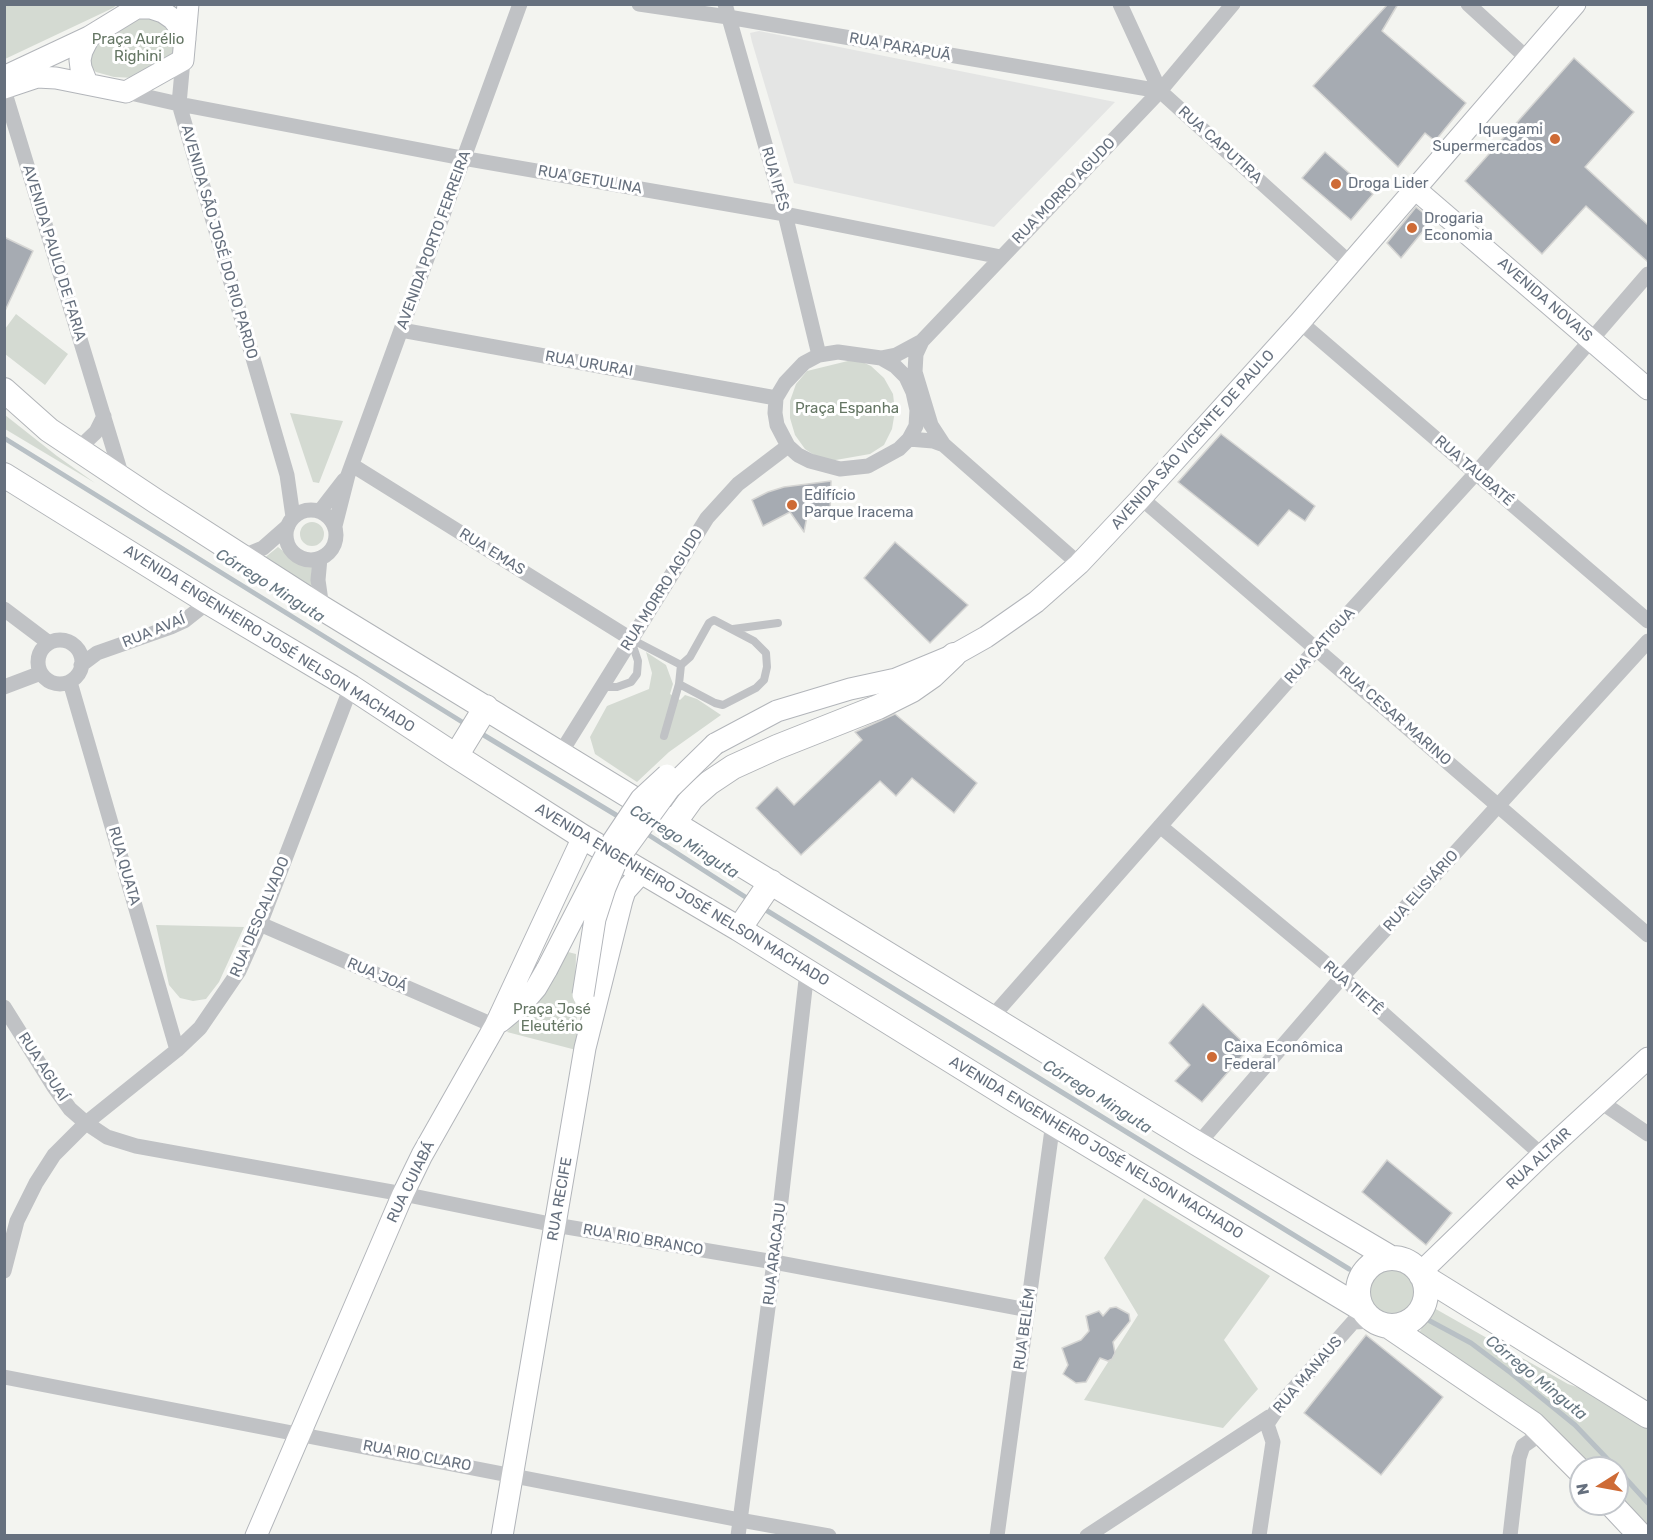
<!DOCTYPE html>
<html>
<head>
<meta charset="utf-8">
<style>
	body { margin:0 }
	#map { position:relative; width:1653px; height:1540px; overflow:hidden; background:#f3f4f0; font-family:Rubik,sans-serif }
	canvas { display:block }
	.frame { position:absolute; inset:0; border:6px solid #66707e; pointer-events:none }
	.north { position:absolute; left:1569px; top:1456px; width:60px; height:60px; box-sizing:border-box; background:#fff; border:2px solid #c2c6cb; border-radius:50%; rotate:259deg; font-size:16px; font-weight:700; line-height:24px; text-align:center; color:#66707e }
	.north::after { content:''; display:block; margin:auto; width:21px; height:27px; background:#ce6b36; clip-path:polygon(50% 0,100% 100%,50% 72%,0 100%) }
</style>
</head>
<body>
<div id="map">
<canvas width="1653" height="1540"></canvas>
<div class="frame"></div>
<div class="north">N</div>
</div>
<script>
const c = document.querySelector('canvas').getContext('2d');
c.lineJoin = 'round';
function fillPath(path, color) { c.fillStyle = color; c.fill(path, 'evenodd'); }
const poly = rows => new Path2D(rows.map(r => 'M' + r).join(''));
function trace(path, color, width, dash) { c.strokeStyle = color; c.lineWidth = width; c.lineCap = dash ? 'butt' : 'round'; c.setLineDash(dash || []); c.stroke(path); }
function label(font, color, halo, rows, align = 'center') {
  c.font = font + ' Rubik,sans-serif'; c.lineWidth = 6; c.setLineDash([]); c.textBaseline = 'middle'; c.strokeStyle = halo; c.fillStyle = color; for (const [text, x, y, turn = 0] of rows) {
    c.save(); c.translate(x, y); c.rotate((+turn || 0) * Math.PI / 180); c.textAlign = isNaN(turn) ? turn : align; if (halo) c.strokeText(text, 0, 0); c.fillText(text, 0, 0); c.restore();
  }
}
fillPath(poly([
	[759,31,1115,102,994,227,794,183,752,42,750,33]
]), '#e4e5e4');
fillPath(poly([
	[4,5,5,4,117,5,113,8,5,59],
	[147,16,166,18,181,49,137,78,114,77,96,72,88,65,93,47,127,24],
	[16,314,68,354,45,385,5,354,5,329],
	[856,359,871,366,884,378,893,394,895,411,892,429,884,445,870,454,830,461,820,459,805,449,795,435,790,418,790,401,796,384,807,371],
	[290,413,343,421,319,483,313,482],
	[5,415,57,456,95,483,5,429],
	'300 534a12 12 0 1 1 24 0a12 12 0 1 1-24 0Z',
	[278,547,297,562,304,565,312,564,311,588,263,559],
	[646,652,666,665,673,684,670,694,680,700,685,695,697,699,721,715,669,752,637,782,595,754,590,737,607,706,649,689,652,673],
	[156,925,244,927,219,982,206,999,193,1001,180,998,169,985],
	[564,951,576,954,575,1001,580,1051,507,1032,540,994],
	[1144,1198,1270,1276,1224,1340,1258,1389,1223,1428,1084,1400,1138,1315,1104,1258],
	'1367 1291a24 24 0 1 1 48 0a24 24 0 1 1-48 0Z',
	[1434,1308,1568,1384,1609,1398,1648,1425,1648,1534,1617,1500,1617,1468,1586,1468,1417,1336]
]), '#d4dad2');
trace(poly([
	[4,438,467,725],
	[477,731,621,818],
	[644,832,750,900],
	[761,907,1349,1269],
	[1430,1321,1471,1343,1511,1373,1575,1425,1616,1468],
	[1617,1469,1648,1503]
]), '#b8c0c5', 5);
const building = poly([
	[1388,4,1398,4,1382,31,1466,103,1435,141,1425,133,1398,167,1313,86,1388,4],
	[1574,58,1634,112,1585,167,1648,225,1648,262,1586,206,1542,254,1465,181,1574,58],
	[1325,152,1373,194,1351,220,1302,178,1325,152],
	[1416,207,1432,220,1401,258,1387,243,1416,207],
	[4,237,33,251,4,313,4,237],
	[1221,434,1315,506,1305,521,1289,510,1258,546,1178,482,1221,434],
	[831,481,830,513,808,511,804,532,790,512,763,526,752,500,768,492,784,487,831,481],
	[895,542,968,605,930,643,864,578,895,542],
	[895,714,977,783,954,813,912,778,896,796,880,781,801,855,756,808,777,787,794,805,862,740,855,732,895,714],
	[1203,1004,1249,1048,1202,1102,1175,1081,1190,1065,1169,1043,1203,1004],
	[1387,1160,1452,1213,1426,1245,1362,1192,1387,1160],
	[1116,1307,1129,1314,1130,1321,1113,1342,1115,1353,1112,1359,1108,1361,1100,1358,1086,1382,1076,1383,1063,1374,1068,1365,1062,1348,1081,1340,1089,1331,1086,1316,1099,1311,1103,1316,1110,1308,1116,1307],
	[1366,1335,1443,1397,1381,1475,1304,1413,1366,1335]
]);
fillPath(building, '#a6abb2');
trace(building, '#d5d5d3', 1.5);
const secondary = poly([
	[139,8,151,8,163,12,173,19,180,28,185,39],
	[8,75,89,37,143,4],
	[87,83,81,68,80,60,82,51,89,37],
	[4,88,37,77,56,78,126,92,183,60,188,4],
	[1414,188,1648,389],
	[715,744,777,711,850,689,896,679,954,655,986,637,1036,602,1079,564,1141,498,1300,322,1575,4],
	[500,1022,524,1002,536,988,547,969],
	[1420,1273,1542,1155,1648,1058],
	[256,1536,403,1194,422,1155,495,1026,583,837],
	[502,1536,585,1048,622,900,625,891,643,871]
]);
const primary = poly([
	[4,390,49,430,157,502,322,608,1198,1144,1391,1258],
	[4,475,208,602,351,687,456,756,583,837,739,929,1021,1104,1362,1309],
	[456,756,486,707],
	[674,823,692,798,709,783,733,767,777,747,878,707,912,690,932,676,954,655],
	[739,929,771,882],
	'1358 1292a34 34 0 1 1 68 0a34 34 0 1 1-68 0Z',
	[1421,1275,1648,1416],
	[1390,1327,1533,1424,1581,1472],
	[1611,1504,1641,1536]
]);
trace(secondary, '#b2b5ba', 23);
trace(primary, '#b1b4b8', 26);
trace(poly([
	[733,629,778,623],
	[631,639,681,665,679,684,715,703,723,705,756,688,764,680,767,667,766,653,754,641,714,620,709,623,690,657,681,665],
	[602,687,617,687,631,682,637,674,638,661,631,640],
	[664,736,679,684]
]), '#c0c2c5', 8);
trace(poly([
	[639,4,728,17,1160,91],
	[725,4,785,214,819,355],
	[1120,4,1160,91,1350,263],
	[1468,4,1528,59],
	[183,60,179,104,287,475,293,517],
	[4,90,123,480],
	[126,92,179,104,462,158,785,214,1001,257],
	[1300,322,1648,621],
	[401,330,776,398],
	[922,341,916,354,915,372,931,425,944,445],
	[838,352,881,358,895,366,906,377,913,392,917,410,916,426,909,439,899,449,868,466,840,469,810,461,798,455,788,446,777,425,775,413,776,398,785,383,804,363,819,355,838,352],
	[881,358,896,355,922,341,1160,91,1233,4],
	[909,439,933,441,944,445,1079,564],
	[78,449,96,432,104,416],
	[352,465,631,639],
	[1141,498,1648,935],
	'286 535a25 25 0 1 1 50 0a25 25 0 1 1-50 0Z',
	[320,511,344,480],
	[335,526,348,475,520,4],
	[241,557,263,548,288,526],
	[320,558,318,580,322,608],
	[4,609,49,643],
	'38 662a22 22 0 1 1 44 0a22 22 0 1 1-44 0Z',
	[81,665,97,653,171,627,184,621,208,602],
	[70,682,177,1050],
	[4,687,41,673],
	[560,754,707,518,738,484,788,446],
	[1160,826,1342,977,1542,1155],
	[260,924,495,1026],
	[4,1007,54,1087,70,1109,86,1123,107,1137,136,1146,403,1194,555,1225,774,1262,1028,1310],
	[992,1017,1317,648,1476,473,1648,274],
	[1601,1102,1648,1134],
	[1198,1144,1342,977,1648,641],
	[4,1271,17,1221,36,1183,54,1155,86,1123,177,1050,200,1028,239,971,260,924,351,687],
	[1354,1322,1373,1321],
	[4,1377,740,1520,829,1536],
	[1267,1424,1282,1402,1363,1311],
	[738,1536,774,1262,807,971],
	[997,1536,1053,1122],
	[1087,1536,1269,1417,1267,1424,1273,1442,1259,1536],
	[1510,1536,1519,1458,1523,1446,1533,1439,1545,1435]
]), '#c0c2c5', 15);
trace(secondary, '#fff', 21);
trace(primary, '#fff', 24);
const secondaryBridge = poly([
	[547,969,613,841,641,799,667,775],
	[583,995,595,919,605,888,616,862,669,789,715,744]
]);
trace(secondaryBridge, '#b2b5ba', 23, []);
trace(secondaryBridge, '#fff', 21);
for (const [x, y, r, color] of [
	[1555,139,6,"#ce6b36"],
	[1336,184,6,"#ce6b36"],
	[1412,228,6,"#ce6b36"],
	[792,505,6,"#ce6b36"],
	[1212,1057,6,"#ce6b36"]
]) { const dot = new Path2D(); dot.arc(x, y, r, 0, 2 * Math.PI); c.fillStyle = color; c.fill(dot); trace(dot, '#fff', 2); }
label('15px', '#657664', '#fff', [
	["Praça Aurélio",138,40],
	["Righini",138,57],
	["Praça Espanha",847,409],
	["Praça José",552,1010],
	["Eleutério",552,1027]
]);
label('15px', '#66707e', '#fff', [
	["RUA PARAPUÃ",900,47,10],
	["RUA CAPUTIRA",1220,145,42],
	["RUA IPÊS",775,179,74],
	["RUA GETULINA",590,180,10],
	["RUA MORRO AGUDO",1064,191,-46],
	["AVENIDA PORTO FERREIRA",434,240,-70],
	["AVENIDA SÃO JOSÉ DO RIO PARDO",219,242,74],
	["AVENIDA PAULO DE FARIA",54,253,73],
	["AVENIDA NOVAIS",1545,300,41],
	["RUA URURAI",589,364,10],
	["AVENIDA SÃO VICENTE DE PAULO",1193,440,-48],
	["RUA TAUBATÉ",1474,471,41],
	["RUA EMAS",492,552,32],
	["RUA MORRO AGUDO",662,590,-58],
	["RUA AVAÍ",154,631,-22],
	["AVENIDA ENGENHEIRO JOSÉ NELSON MACHADO",269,639,32],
	["RUA CATIGUA",1320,646,-48],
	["RUA CESAR MARINO",1395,716,41],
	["RUA QUATA",124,866,74],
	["RUA ELISIÁRIO",1421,891,-48],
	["AVENIDA ENGENHEIRO JOSÉ NELSON MACHADO",682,895,31],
	["RUA DESCALVADO",260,917,-67],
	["RUA JOÁ",377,975,23],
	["RUA TIETÊ",1353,988,41],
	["RUA AGUAÍ",43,1067,57],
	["AVENIDA ENGENHEIRO JOSÉ NELSON MACHADO",1096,1148,31],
	["RUA ALTAIR",1539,1159,-43],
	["RUA CUIABÁ",411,1182,-64],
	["RUA RECIFE",560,1199,-80],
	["RUA RIO BRANCO",643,1240,10],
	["RUA ARACAJU",775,1254,-83],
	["RUA BELÉM",1025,1329,-82],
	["RUA MANAUS",1308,1375,-49],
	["RUA RIO CLARO",417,1456,11]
]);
label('15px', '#66707e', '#fff', [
	["Iquegami",1543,130,"right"],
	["Supermercados",1543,147,"right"],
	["Droga Lider",1348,184],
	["Drogaria",1424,219],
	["Economia",1424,236],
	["Edifício",804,496],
	["Parque Iracema",804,513],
	["Caixa Econômica",1224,1048],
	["Federal",1224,1065]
], 'left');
label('italic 16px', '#677782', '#fff', [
	["Córrego Minguta",270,586,32],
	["Córrego Minguta",684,842,32],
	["Córrego Minguta",1097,1097,32],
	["Córrego Minguta",1536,1378,39]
]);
</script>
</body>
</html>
